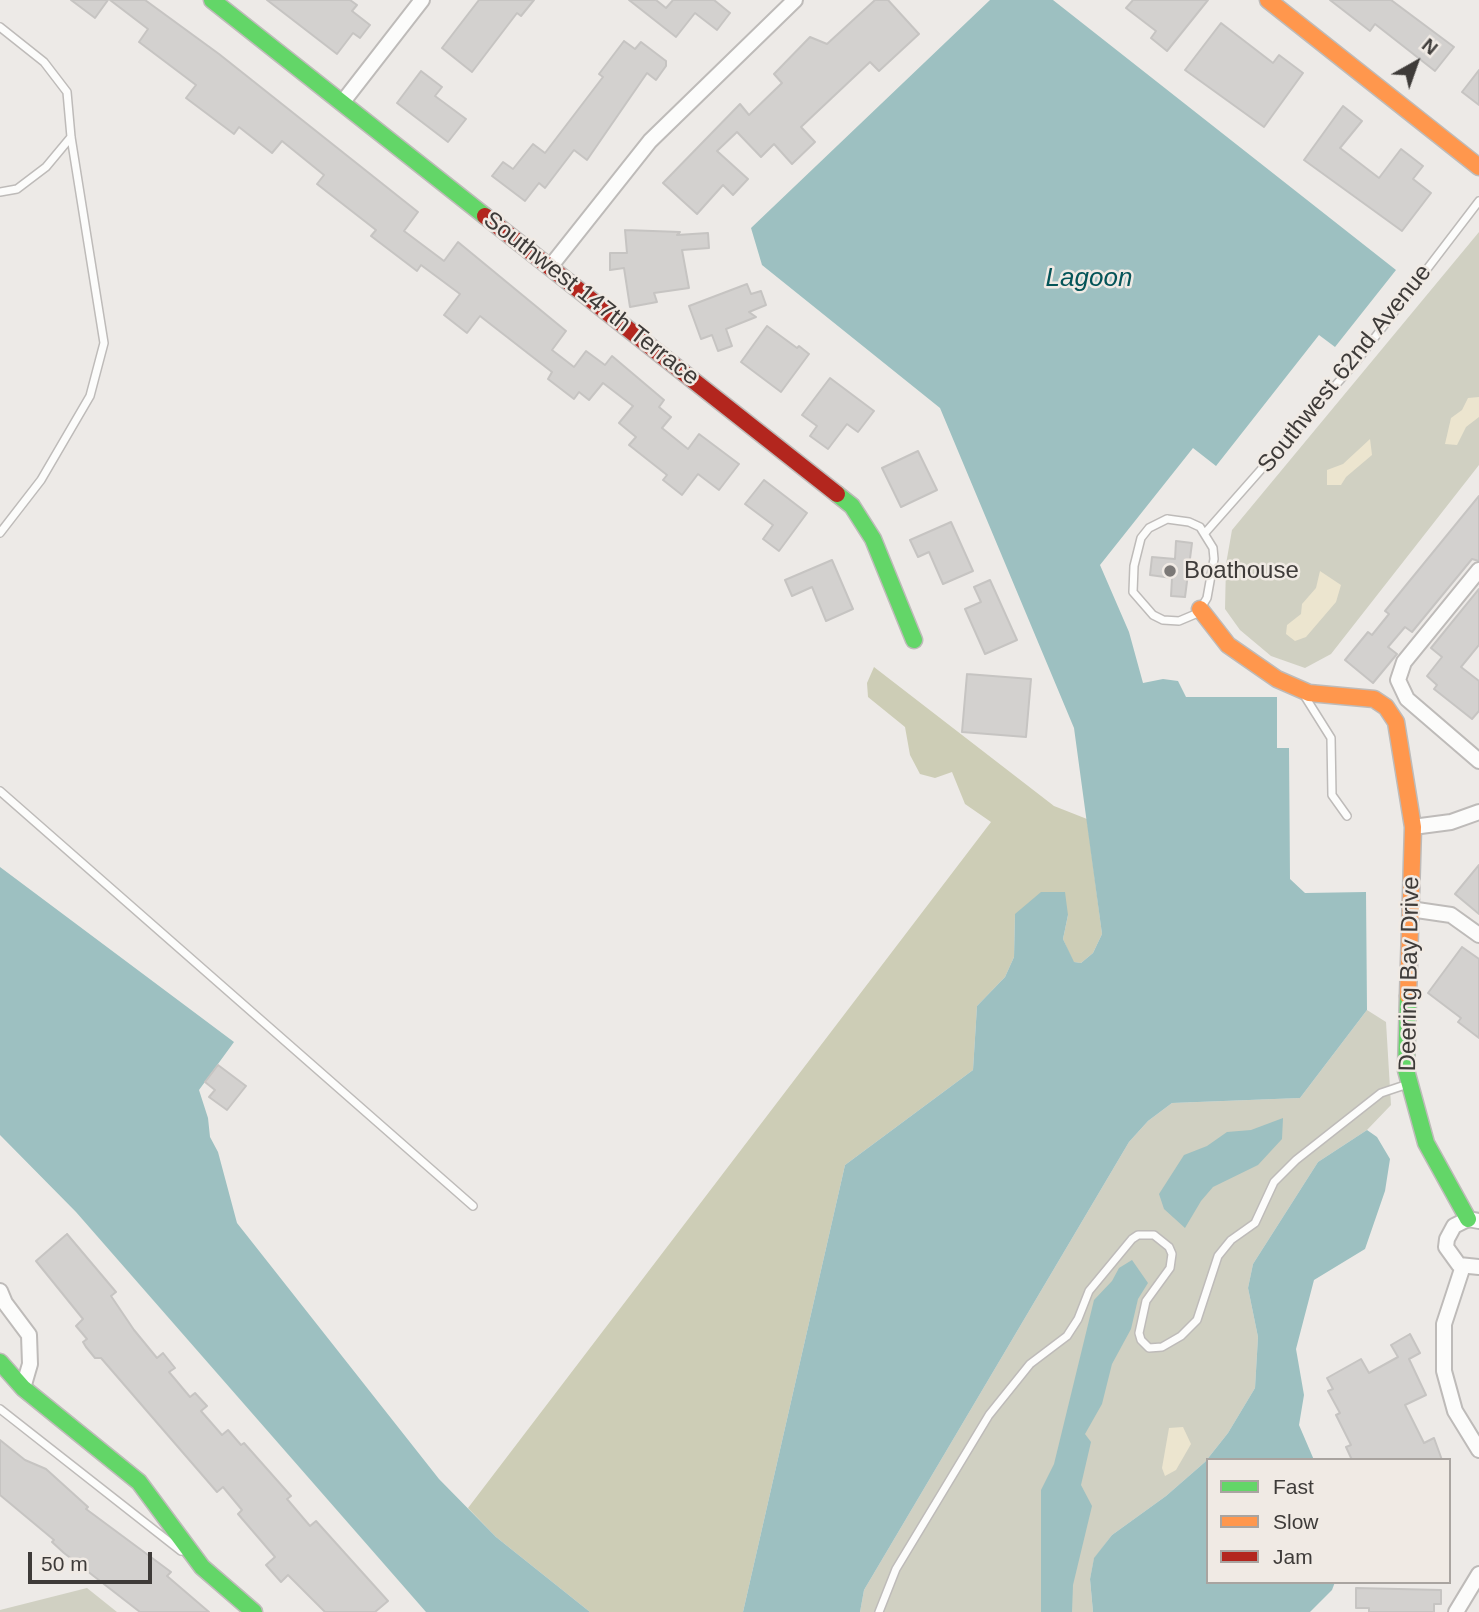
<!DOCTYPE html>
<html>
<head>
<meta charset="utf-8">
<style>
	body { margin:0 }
	#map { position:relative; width:1479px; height:1612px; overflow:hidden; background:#edeae7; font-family:Arial,sans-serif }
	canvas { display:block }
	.legend { position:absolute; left:1206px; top:1458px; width:245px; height:126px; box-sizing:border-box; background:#f0eae4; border:2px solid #a9a4a0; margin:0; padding:9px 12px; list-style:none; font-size:21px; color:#3e3b39 }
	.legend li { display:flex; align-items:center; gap:14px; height:35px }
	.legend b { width:35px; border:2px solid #a9a4a0 }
	.north { position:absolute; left:1381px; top:28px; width:70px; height:70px; -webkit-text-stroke:5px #f0eae4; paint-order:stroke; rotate:40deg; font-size:19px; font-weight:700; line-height:28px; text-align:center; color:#3e3b39 }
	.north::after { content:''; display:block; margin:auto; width:24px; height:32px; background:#3e3b39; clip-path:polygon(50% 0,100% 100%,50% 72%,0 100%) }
	.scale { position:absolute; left:28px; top:1552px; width:124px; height:32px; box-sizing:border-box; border:4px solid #3e3b39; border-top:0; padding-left:9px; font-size:21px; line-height:24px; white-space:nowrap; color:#3e3b39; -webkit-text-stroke:5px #f0eae4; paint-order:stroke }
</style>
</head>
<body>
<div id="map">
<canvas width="1479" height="1612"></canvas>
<ul class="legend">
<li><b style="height:9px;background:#63d668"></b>Fast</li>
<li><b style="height:9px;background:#ff974d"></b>Slow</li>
<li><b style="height:9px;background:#b3261e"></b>Jam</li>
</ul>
<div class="north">N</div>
<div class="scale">50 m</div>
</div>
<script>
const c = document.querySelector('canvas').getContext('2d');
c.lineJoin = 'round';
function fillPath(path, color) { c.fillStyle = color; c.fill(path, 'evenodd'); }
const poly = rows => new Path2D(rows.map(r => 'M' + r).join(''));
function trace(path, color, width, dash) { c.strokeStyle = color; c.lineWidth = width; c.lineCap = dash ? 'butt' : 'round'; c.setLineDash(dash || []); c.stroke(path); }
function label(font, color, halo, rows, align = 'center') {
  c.font = font + ' Arial,sans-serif'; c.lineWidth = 5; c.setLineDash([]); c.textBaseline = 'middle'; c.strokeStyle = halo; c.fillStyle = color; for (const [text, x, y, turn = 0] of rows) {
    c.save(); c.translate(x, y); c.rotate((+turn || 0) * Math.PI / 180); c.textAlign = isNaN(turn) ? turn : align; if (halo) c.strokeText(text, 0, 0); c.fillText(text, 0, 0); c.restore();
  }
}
fillPath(poly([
	[1479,232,1479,465,1331,654,1305,668,1271,656,1240,630,1225,609,1226,564,1232,530],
	[1367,1010,1386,1022,1391,1105,1367,1130,1318,1162,1253,1264,1248,1288,1258,1337,1255,1388,1228,1433,1205,1462,1166,1496,1112,1535,1094,1559,1090,1579,1093,1612,860,1612,864,1590,1129,1142,1148,1121,1172,1103,1300,1098],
	[87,1588,117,1612,0,1612,0,1610]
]), '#d0d0c2');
fillPath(poly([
	[874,667,1054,806,1087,819,1102,934,1093,953,1081,963,1073,962,1063,939,1068,915,1015,914,1014,957,1005,977,977,1006,973,1070,845,1165,743,1612,590,1612,496,1537,468,1508,991,822,965,804,952,772,935,778,920,774,910,755,905,727,868,697,867,683]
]), '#cdcdb6');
fillPath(poly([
	[1479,397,1479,417,1466,427,1457,445,1445,444,1451,418,1462,410,1468,398],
	[1370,439,1372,455,1346,477,1341,485,1327,485,1327,470,1343,464],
	[1320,571,1341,585,1336,602,1306,637,1295,641,1286,634,1287,625,1301,614,1302,604,1316,588],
	[1183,1427,1191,1444,1176,1470,1165,1476,1162,1468,1169,1428]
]), '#ece5cf');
fillPath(poly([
	[990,0,1053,0,1396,270,1335,347,1319,335,1216,466,1193,448,1100,565,1129,632,1143,683,1163,679,1178,681,1186,697,1277,697,1277,748,1289,748,1290,879,1305,893,1366,892,1367,1010,1300,1098,1172,1103,1148,1121,1129,1142,864,1590,860,1612,743,1612,845,1165,973,1070,977,1006,1005,977,1014,957,1015,914,1041,892,1065,892,1068,915,1063,939,1074,962,1081,963,1093,953,1102,934,1074,728,940,408,762,265,751,228],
	[0,867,234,1042,199,1090,208,1118,210,1137,218,1152,237,1223,439,1479,496,1537,590,1612,426,1612,76,1212,0,1135],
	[1283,1118,1282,1139,1258,1165,1213,1187,1201,1201,1185,1228,1164,1209,1159,1194,1184,1155,1207,1146,1227,1132,1251,1130],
	[1367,1130,1377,1137,1390,1159,1385,1191,1365,1249,1314,1280,1296,1349,1304,1395,1299,1425,1314,1460,1208,1460,1208,1582,1335,1582,1332,1590,1310,1612,1093,1612,1090,1579,1094,1558,1112,1535,1166,1496,1205,1462,1228,1433,1255,1388,1258,1337,1248,1288,1253,1264,1318,1162],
	[1132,1260,1148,1283,1138,1299,1131,1329,1112,1364,1102,1404,1085,1434,1091,1442,1081,1485,1092,1506,1073,1585,1072,1612,1041,1612,1041,1490,1054,1464,1094,1300,1112,1281,1119,1268]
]), '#9dc0c1');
const building = poly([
	[71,0,108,0,95,18,71,0],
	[110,0,145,0,219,54,418,212,404,231,444,261,458,242,566,331,552,350,574,367,586,351,605,365,612,356,664,400,659,407,671,417,662,428,688,449,699,434,739,464,719,490,698,474,682,495,663,480,667,475,629,445,636,437,619,423,633,406,603,383,589,400,579,392,574,399,548,379,552,372,480,316,467,333,444,315,460,294,421,265,417,271,371,236,376,230,317,184,324,175,282,141,272,153,239,127,234,134,186,98,196,85,139,42,148,29,110,0],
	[267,0,350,0,357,5,352,11,370,25,360,38,353,33,337,54,267,0],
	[479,0,534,0,521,16,517,13,472,72,442,48,479,0],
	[629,0,656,0,666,8,673,0,714,0,730,13,717,30,695,13,676,37,629,0],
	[875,0,888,0,919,34,879,71,870,62,801,127,815,142,792,164,774,144,761,157,737,132,717,151,748,179,733,195,723,185,697,214,663,183,740,104,749,115,782,83,774,74,810,37,827,44,875,0],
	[1133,0,1208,0,1167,51,1151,38,1156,31,1126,8,1133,0],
	[1330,0,1391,0,1454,47,1435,71,1375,24,1370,31,1330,0],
	[1221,23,1273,63,1279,55,1303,73,1264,127,1185,70,1221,23],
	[624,41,635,49,641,42,666,61,666,66,656,80,647,73,587,160,574,150,545,188,539,183,525,201,492,176,503,162,513,169,533,144,545,153,603,77,599,74,624,41],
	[1479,70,1479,105,1462,92,1479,70],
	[421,71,442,87,435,96,466,119,448,142,397,103,421,71],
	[1343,106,1362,121,1340,148,1379,178,1401,149,1423,166,1413,179,1431,193,1402,231,1304,160,1343,106],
	[625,230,680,232,677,235,708,233,709,248,682,250,689,288,654,293,657,302,630,307,624,268,610,270,610,253,627,253,625,230],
	[747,284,751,294,761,291,766,305,749,312,756,317,726,329,732,346,718,351,712,335,701,339,689,306,747,284],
	[767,326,797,348,799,346,809,354,781,392,741,362,767,326],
	[830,378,874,411,858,432,847,424,828,449,810,436,817,426,802,415,830,378],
	[918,451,937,490,901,507,882,468,918,451],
	[764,480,807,513,779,551,763,539,773,525,745,504,764,480],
	[1479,496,1479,561,1472,559,1412,632,1405,627,1388,647,1397,654,1373,683,1345,660,1368,632,1372,635,1389,614,1385,611,1479,496],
	[951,522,973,571,943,584,929,552,918,557,910,540,951,522],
	[1176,541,1192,543,1185,597,1171,596,1172,578,1150,575,1152,557,1175,559,1176,541],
	[832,560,853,609,826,621,812,587,792,596,785,580,832,560],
	[990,580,1017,640,985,654,965,609,981,602,974,587,990,580],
	[1479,589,1479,645,1461,667,1479,681,1479,711,1472,719,1434,689,1437,685,1427,676,1442,657,1431,648,1479,589],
	[967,674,1031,679,1026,737,962,732,967,674],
	[1479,865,1479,914,1455,894,1479,865],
	[1462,947,1479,959,1479,1038,1458,1022,1461,1018,1428,993,1462,947],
	[218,1065,246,1086,227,1110,209,1097,215,1090,205,1082,218,1065],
	[67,1234,116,1292,111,1296,134,1330,157,1358,163,1353,175,1368,169,1372,190,1397,195,1393,207,1406,201,1411,222,1435,228,1430,241,1445,244,1443,291,1496,287,1499,310,1526,316,1521,388,1601,375,1612,325,1612,288,1575,281,1582,266,1565,275,1557,238,1514,242,1510,223,1487,217,1492,101,1358,95,1358,86,1347,83,1342,87,1339,76,1326,83,1319,36,1261,67,1234],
	[1410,1334,1420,1353,1409,1359,1426,1395,1405,1405,1424,1443,1434,1438,1442,1460,1352,1460,1346,1447,1351,1445,1336,1415,1340,1413,1328,1391,1333,1389,1327,1378,1361,1359,1369,1373,1398,1357,1391,1345,1410,1334],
	[0,1440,25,1460,46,1469,88,1507,86,1509,171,1572,167,1576,209,1612,140,1612,64,1553,52,1542,54,1540,0,1495,0,1440],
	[1356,1588,1441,1590,1441,1604,1434,1604,1434,1612,1369,1612,1369,1608,1356,1608,1356,1588]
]);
fillPath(building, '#d3d1cf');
trace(building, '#c6c4c2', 2);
const lane = poly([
	[0,27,44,62,67,92,71,137,104,343,90,396,41,480,0,533],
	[0,192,17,189,46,167,71,137],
	[1167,519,1189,522,1200,527,1213,548,1214,559,1207,598,1198,613,1179,621,1163,620,1153,615,1133,592,1134,566,1141,538,1149,528,1167,519],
	[1205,533,1356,362,1479,201],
	[1304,695,1331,738,1332,795,1347,816],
	[0,791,473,1206],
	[0,1409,181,1551],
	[879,1612,896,1569,989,1415,1030,1364,1067,1336,1078,1319,1089,1291,1132,1239,1138,1235,1154,1235,1169,1247,1172,1254,1170,1268,1146,1301,1139,1333,1141,1340,1149,1348,1162,1347,1181,1336,1197,1320,1218,1256,1231,1240,1255,1223,1274,1182,1296,1160,1381,1093,1408,1084]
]);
const street = poly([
	[342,103,422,0],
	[550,267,650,141,795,0],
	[1479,570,1404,662,1398,680,1407,699,1479,761],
	[1413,827,1451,822,1479,812],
	[1410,909,1451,915,1479,935],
	[1479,1221,1468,1219,1454,1226,1447,1239,1446,1247,1459,1265,1479,1267],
	[1463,1266,1444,1324,1444,1371,1455,1411,1479,1450],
	[0,1291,5,1303,29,1335,30,1364,23,1388],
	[1456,1612,1479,1574]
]);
const fast = poly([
	[212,0,485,216],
	[837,494,852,506,873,539,914,640],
	[1408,996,1406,1070,1426,1143,1468,1219],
	[0,1362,23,1388,139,1482,202,1567,254,1612]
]);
const slow = poly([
	[1268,0,1479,167],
	[1200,609,1228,645,1277,679,1309,693,1374,699,1386,707,1396,722,1413,827,1408,996]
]);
const jam = poly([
	[485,216,837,494]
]);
trace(lane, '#bebbb9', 10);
trace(street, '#bebbb9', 18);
trace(fast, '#bebbb9', 19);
trace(slow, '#bebbb9', 19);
trace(jam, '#bebbb9', 19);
trace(lane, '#fcfcfb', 7);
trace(street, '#fcfcfb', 14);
trace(fast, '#63d668', 16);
trace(slow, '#ff974d', 16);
trace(jam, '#b3261e', 16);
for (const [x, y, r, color] of [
	[1170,571,7,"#7b7876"]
]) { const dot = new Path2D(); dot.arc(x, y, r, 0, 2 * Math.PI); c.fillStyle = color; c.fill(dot); trace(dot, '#f0eae4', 2.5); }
label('24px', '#3e3b39', '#f0eae4', [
	["Southwest 147th Terrace",591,299,38],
	["Southwest 62nd Avenue",1345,369,-51],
	["Deering Bay Drive",1410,974,-89]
]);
label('24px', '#3e3b39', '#f0eae4', [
	["Boathouse",1184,571]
], 'left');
label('italic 26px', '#045458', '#f0eae4', [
	["Lagoon",1089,279]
]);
</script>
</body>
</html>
